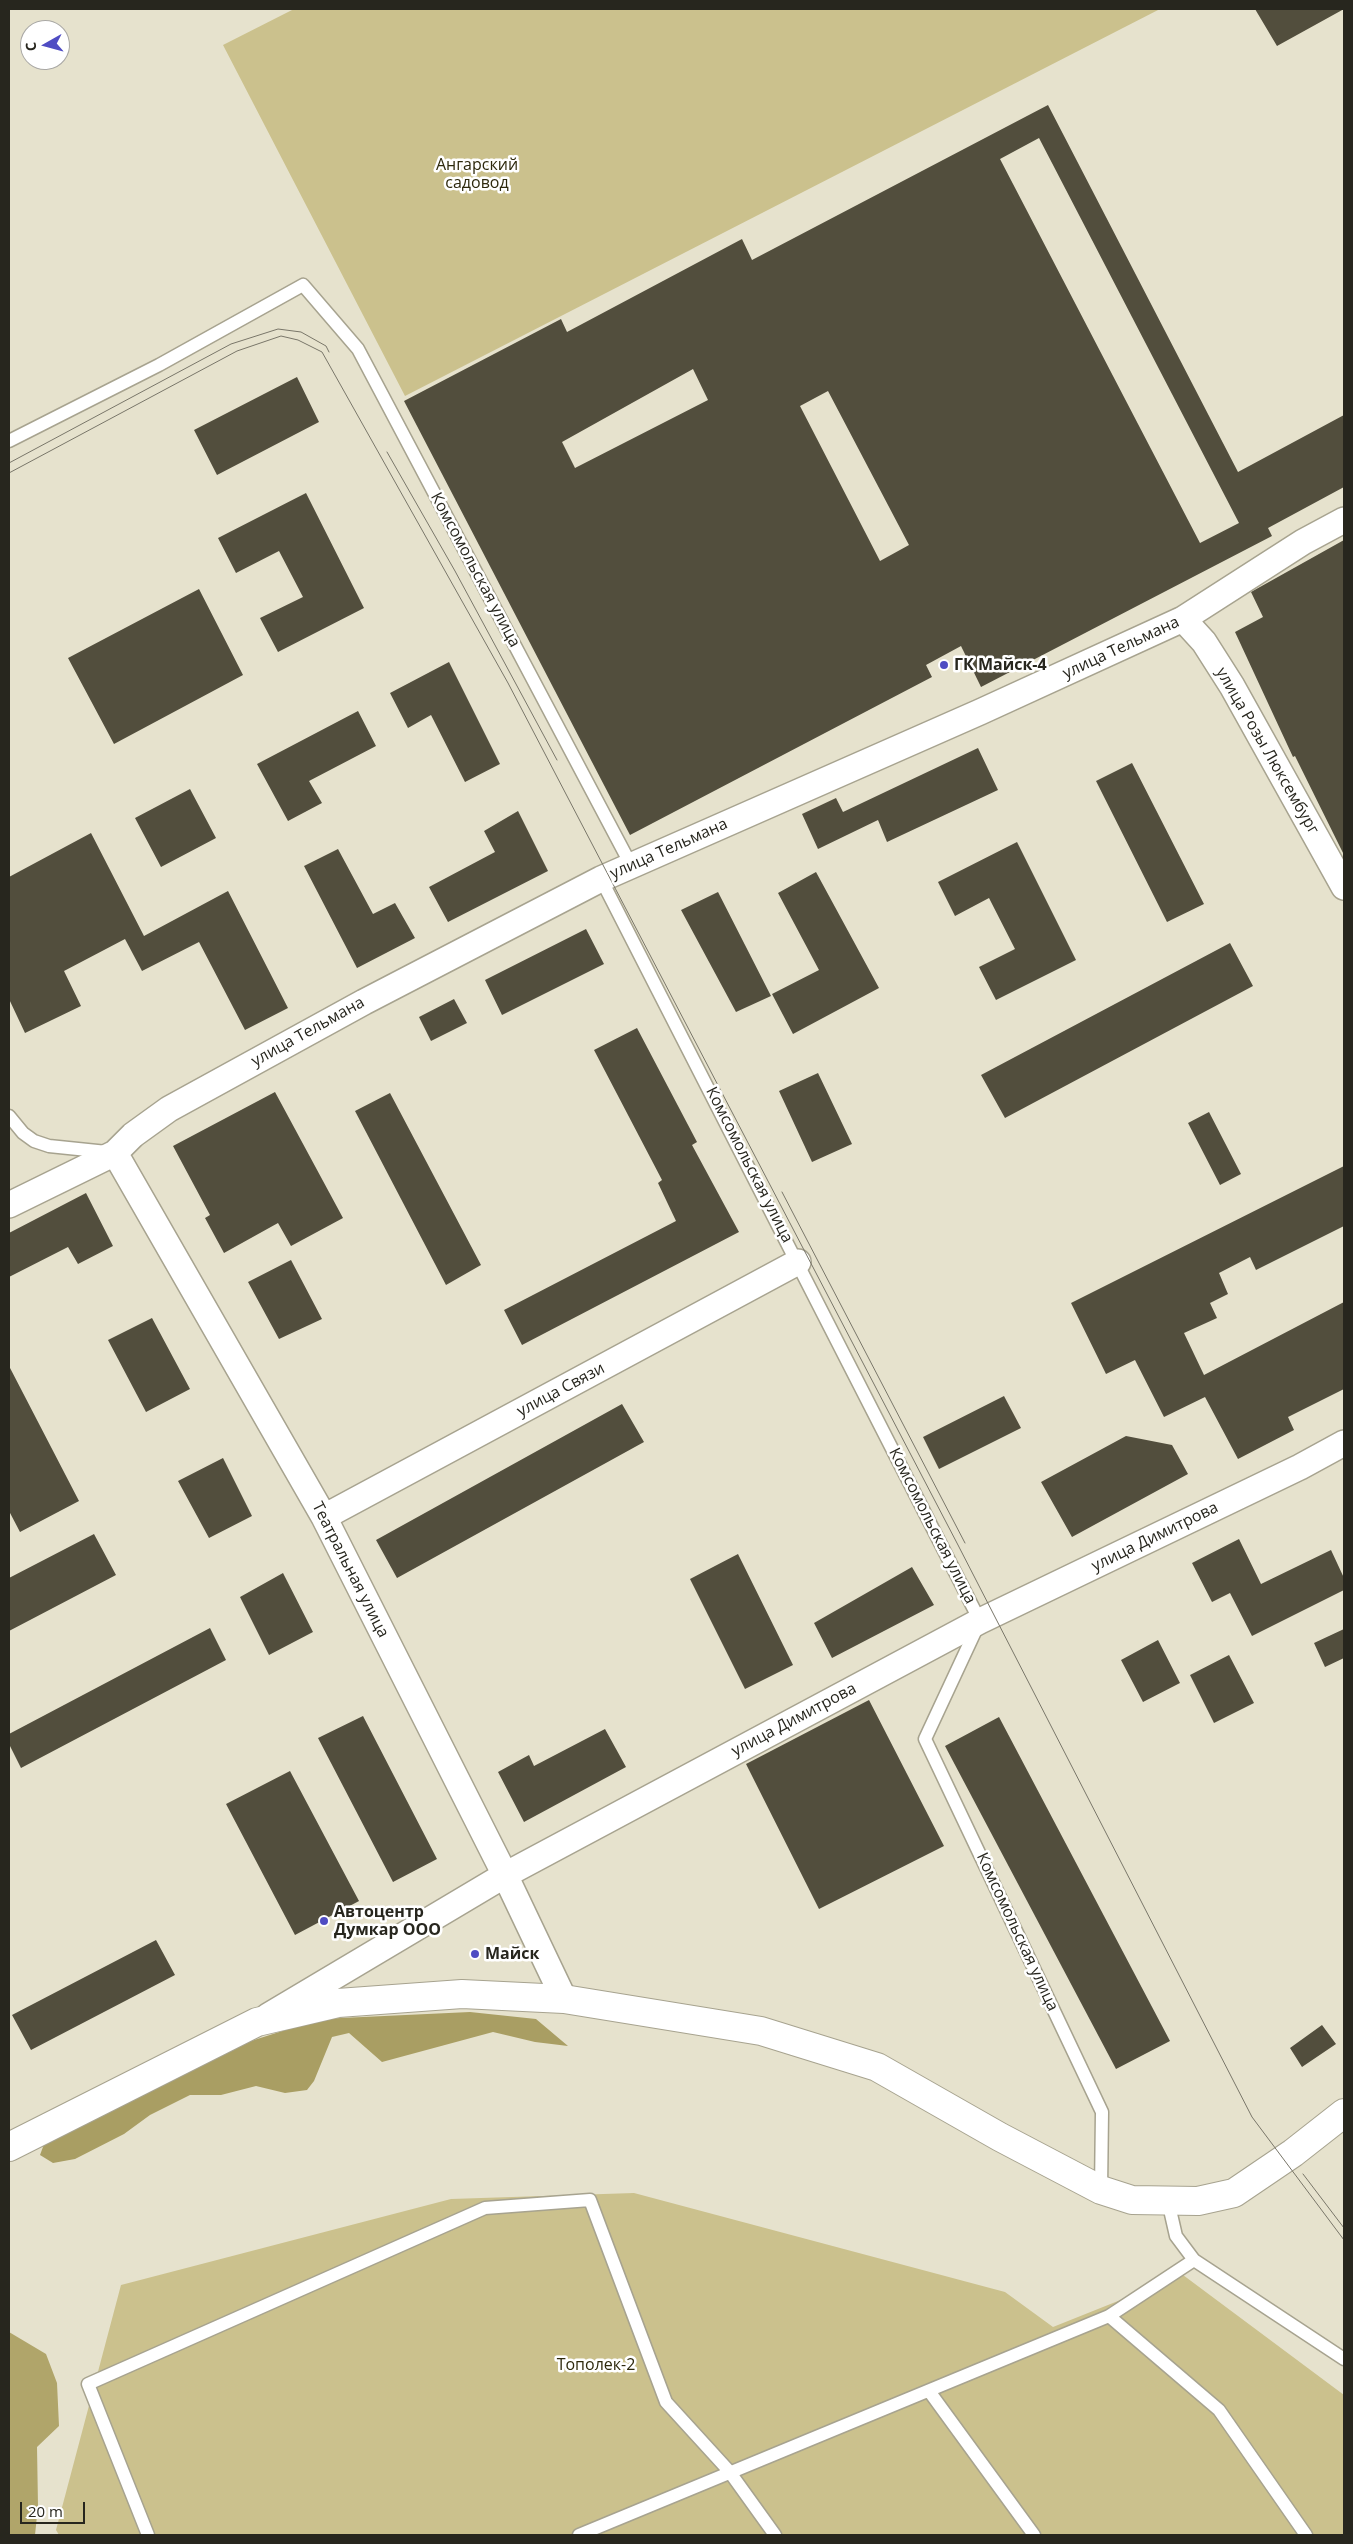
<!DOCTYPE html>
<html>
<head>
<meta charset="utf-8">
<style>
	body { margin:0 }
	#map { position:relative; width:1353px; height:2544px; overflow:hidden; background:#e6e2cd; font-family:"Open Sans",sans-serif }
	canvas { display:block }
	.frame { position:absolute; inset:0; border:10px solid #27261e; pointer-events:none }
	.north { position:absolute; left:20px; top:20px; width:50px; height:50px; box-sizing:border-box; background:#fff; border:1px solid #a9a8a5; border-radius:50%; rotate:263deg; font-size:14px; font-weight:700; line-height:20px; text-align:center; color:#27261e }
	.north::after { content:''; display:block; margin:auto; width:18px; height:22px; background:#4f4cc3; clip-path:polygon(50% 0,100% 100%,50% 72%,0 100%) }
	.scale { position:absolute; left:20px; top:2502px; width:65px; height:22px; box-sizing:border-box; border:2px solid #27261e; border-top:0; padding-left:6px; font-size:15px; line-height:18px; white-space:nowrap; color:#27261e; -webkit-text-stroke:4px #fff; paint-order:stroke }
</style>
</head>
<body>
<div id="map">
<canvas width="1353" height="2544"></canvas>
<div class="frame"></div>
<div class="north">С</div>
<div class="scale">20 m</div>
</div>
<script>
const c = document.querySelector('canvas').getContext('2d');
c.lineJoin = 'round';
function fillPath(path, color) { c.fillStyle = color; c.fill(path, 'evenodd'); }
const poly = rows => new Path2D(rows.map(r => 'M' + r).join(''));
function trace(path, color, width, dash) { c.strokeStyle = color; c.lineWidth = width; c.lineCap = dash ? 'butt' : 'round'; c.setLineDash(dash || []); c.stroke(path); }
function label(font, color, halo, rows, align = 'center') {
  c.font = font + ' "Open Sans",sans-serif'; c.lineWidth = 5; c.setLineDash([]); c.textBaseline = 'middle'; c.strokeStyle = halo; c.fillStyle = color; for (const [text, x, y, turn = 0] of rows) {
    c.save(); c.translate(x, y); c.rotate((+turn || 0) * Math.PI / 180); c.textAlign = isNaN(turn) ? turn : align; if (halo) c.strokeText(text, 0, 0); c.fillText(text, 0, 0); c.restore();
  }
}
fillPath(poly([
	[294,9,1160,9,405,396,223,45],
	[634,2193,1005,2292,1053,2327,1183,2275,1344,2395,1344,2535,59,2535,56,2530,121,2285,451,2199]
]), '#cbc18d');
fillPath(poly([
	[470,2012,536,2019,568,2046,535,2042,493,2032,382,2062,349,2033,332,2037,314,2081,307,2090,285,2093,256,2086,221,2095,190,2095,150,2115,124,2134,75,2159,53,2163,40,2155,47,2136,142,2095,251,2041,320,2019]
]), '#a99e63');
fillPath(poly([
	[9,2332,46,2354,57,2383,59,2426,37,2447,38,2506,35,2535,9,2535]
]), '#b0a56a');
fillPath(poly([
	[1255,9,1344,9,1277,46],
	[1048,105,1238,472,1344,415,1344,487,1268,528,1272,536,981,687,961,646,926,665,932,677,630,835,404,401,561,319,567,332,742,239,752,260],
	[1039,138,1239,523,1200,543,1000,159],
	[693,369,708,400,575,468,562,442],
	[828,391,909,545,880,561,800,406],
	[297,377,319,422,217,475,194,430],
	[306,493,364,608,278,652,260,618,303,597,279,551,236,573,218,538],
	[1344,540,1344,855,1295,756,1293,757,1235,632,1263,617,1251,592],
	[199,589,243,675,114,744,68,658],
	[449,662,500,764,465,782,431,715,408,728,390,693],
	[358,711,376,746,309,781,322,803,288,821,257,764],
	[978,748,998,790,887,842,878,820,818,849,802,814,836,798,843,812],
	[1132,763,1204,904,1167,922,1096,781],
	[190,789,216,838,161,867,135,818],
	[518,811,548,871,448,922,429,887,495,852,484,831],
	[91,833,144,936,228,891,288,1008,245,1030,199,942,142,971,125,939,64,971,81,1006,25,1033,9,999,9,877],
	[1017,842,1076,960,996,1000,979,967,1015,949,989,898,955,916,938,882],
	[338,849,373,914,395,903,415,938,357,968,304,866],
	[816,872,879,988,793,1034,772,994,819,970,778,893],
	[718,892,771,996,736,1012,681,910],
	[586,929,604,964,502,1015,485,980],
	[1230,943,1253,986,1005,1118,981,1075],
	[454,999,467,1023,431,1041,419,1017],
	[637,1028,697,1142,692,1145,739,1232,522,1345,504,1310,676,1221,658,1183,662,1180,594,1050],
	[818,1073,852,1144,812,1162,779,1091],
	[275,1092,343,1218,291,1246,278,1223,224,1253,205,1218,210,1215,173,1146],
	[390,1093,481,1265,446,1285,355,1111],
	[1209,1112,1241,1174,1220,1185,1188,1123],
	[1344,1166,1344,1226,1256,1270,1250,1257,1219,1273,1228,1294,1210,1303,1217,1318,1184,1333,1204,1375,1344,1302,1344,1389,1288,1417,1294,1430,1238,1459,1205,1397,1164,1417,1135,1360,1106,1374,1071,1303],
	[86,1193,113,1246,78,1264,68,1247,9,1277,9,1233],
	[291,1260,322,1319,279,1339,248,1282],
	[152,1318,190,1389,146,1412,108,1340],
	[9,1366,79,1501,20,1532,9,1511],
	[1004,1396,1021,1428,939,1469,923,1437],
	[622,1404,644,1442,397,1578,376,1540],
	[1126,1436,1172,1445,1188,1474,1072,1537,1041,1482],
	[223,1458,252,1516,209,1538,178,1481],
	[94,1534,116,1575,9,1631,9,1578],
	[1239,1539,1261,1584,1331,1550,1344,1578,1344,1590,1252,1636,1230,1593,1212,1602,1192,1563],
	[738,1554,793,1665,745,1689,690,1579],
	[912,1567,934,1605,832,1658,814,1623],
	[283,1573,313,1632,269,1655,240,1597],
	[210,1628,226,1660,21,1768,9,1744,9,1734],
	[1344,1629,1344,1658,1325,1667,1314,1643],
	[1158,1640,1180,1683,1143,1702,1121,1660],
	[1229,1655,1254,1703,1214,1723,1190,1675],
	[869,1700,944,1846,819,1909,746,1764],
	[363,1716,437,1859,393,1882,318,1738],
	[999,1717,1170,2041,1116,2069,945,1746],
	[605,1729,626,1767,524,1822,498,1772,529,1755,534,1766],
	[290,1771,359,1901,295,1935,226,1804],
	[156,1940,175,1975,31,2050,12,2015],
	[1322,2025,1336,2044,1302,2067,1290,2048]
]), '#524e3d');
const lane = poly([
	[9,441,159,365,303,285,358,349,631,865],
	[601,879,980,1621,925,1739,1102,2112,1101,2190],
	[9,1116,23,1133,34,1141,49,1146,107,1152],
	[1168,2201,1176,2236,1194,2260,1344,2359],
	[1109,2316,1219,2410,1306,2535],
	[929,2391,1034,2535],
	[148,2535,88,2384,485,2208,590,2200,666,2402,729,2471,775,2535],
	[579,2535,1109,2316,1194,2260]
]);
const street = poly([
	[1183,619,1204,642,1232,686,1344,887],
	[115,1153,324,1517,505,1875,564,1999],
	[9,1205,115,1153,133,1135,169,1109,364,1002,601,879,980,712,1183,619,1303,542,1344,520],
	[324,1517,798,1262],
	[268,2016,505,1875,980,1621,1300,1467,1344,1443]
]);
const secondary = poly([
	[9,2147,257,2022,338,2003,462,1994,564,1999,761,2031,877,2067,1000,2137,1101,2190,1132,2200,1198,2201,1234,2193,1293,2153,1344,2113]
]);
trace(lane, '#a7a38f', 15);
trace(street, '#a7a38f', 28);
trace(secondary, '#a7a38f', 30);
trace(lane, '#fff', 12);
trace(street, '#fff', 25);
trace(secondary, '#fff', 28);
trace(poly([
	[387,452,455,571,557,760],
	[9,463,231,344,278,329,301,332,326,346,329,352],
	[9,473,237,351,281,336,298,340,322,352,508,683,958,1545,1252,2117,1344,2240],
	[782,1192,965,1543],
	[1303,2174,1344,2228]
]), '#797669', 1);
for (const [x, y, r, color] of [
	[944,665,5,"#4f4cc3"],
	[324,1921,5,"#4f4cc3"],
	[475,1954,5,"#4f4cc3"]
]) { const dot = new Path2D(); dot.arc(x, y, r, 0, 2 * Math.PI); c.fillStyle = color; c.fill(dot); trace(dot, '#fff', 2); }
label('16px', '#2e290d', '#fff', [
	["Ангарский",477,165],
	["садовод",477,183],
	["Тополек-2",596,2365]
]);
label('16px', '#27261e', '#fff', [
	["Комсомольская улица",475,570,62],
	["улица Тельмана",1121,648,-25],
	["улица Розы Люксембург",1267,751,60],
	["улица Тельмана",669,849,-24],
	["улица Тельмана",308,1032,-29],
	["Комсомольская улица",749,1165,63],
	["улица Связи",561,1390,-28],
	["Комсомольская улица",932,1526,63],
	["улица Димитрова",1155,1537,-26],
	["Театральная улица",350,1570,63],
	["улица Димитрова",794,1720,-28],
	["Комсомольская улица",1017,1932,65]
]);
label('bold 16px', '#27261e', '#fff', [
	["ГК Майск-4",954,665],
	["Автоцентр",334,1912],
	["Думкар ООО",334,1930],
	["Майск",485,1954]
], 'left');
</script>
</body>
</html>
